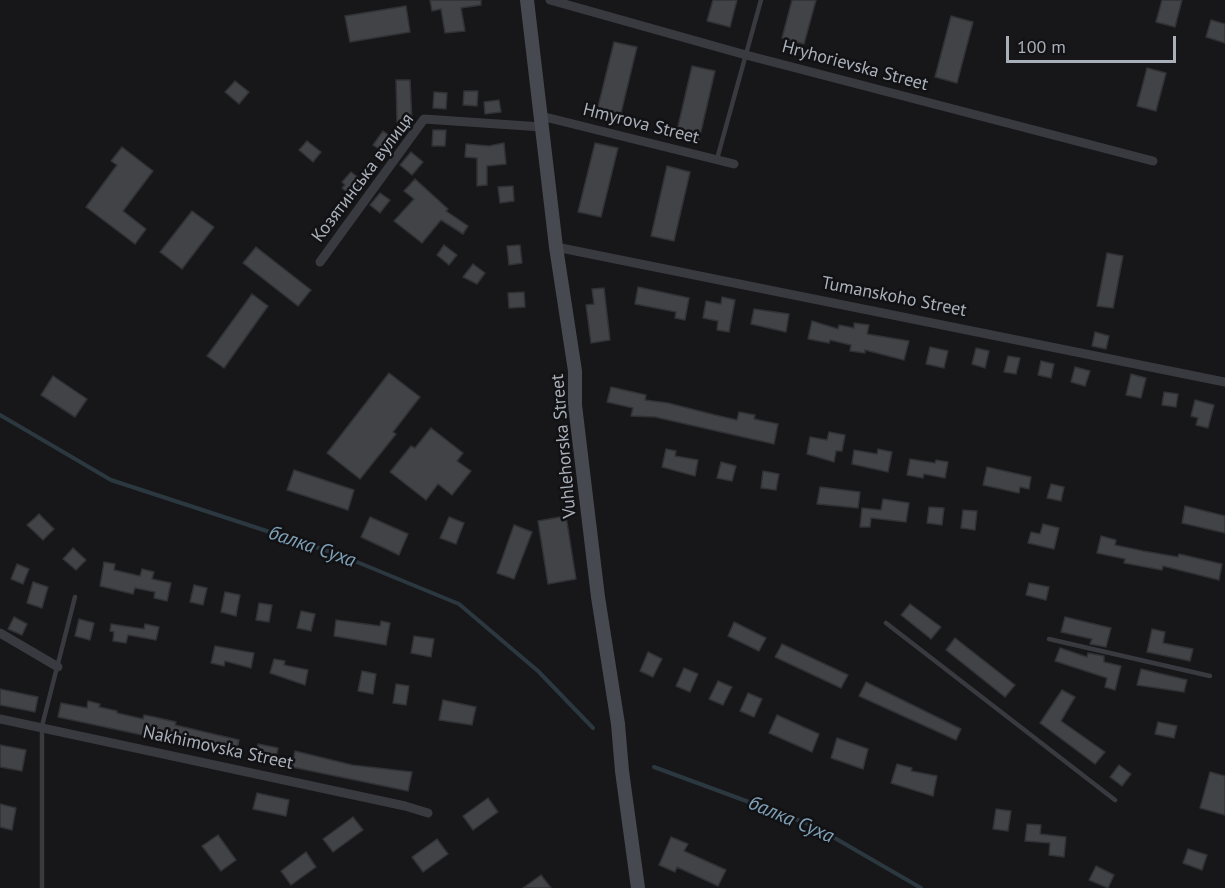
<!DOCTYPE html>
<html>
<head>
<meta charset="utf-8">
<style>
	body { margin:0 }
	#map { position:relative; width:1225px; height:888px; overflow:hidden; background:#17171a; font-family:"PT Sans",sans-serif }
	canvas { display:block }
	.scale { position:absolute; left:1006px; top:36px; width:170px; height:27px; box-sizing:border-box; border:3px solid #a9b0ba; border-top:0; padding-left:8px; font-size:18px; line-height:21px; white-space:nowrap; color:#a9b0ba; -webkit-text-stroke:4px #121215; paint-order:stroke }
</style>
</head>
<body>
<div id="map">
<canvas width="1225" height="888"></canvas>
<div class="scale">100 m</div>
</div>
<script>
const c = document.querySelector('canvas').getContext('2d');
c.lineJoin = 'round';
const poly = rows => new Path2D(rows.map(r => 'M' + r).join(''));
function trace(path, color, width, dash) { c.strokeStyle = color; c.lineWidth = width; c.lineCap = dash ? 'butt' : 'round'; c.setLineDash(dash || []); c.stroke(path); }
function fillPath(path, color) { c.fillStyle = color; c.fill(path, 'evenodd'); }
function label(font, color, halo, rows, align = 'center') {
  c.font = font + ' "PT Sans",sans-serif'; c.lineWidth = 5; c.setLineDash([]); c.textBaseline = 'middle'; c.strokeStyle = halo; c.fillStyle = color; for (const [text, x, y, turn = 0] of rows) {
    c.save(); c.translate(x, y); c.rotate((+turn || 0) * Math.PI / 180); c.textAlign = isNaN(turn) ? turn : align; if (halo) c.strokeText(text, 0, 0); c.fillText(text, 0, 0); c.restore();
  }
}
trace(poly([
	[0,415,111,480,340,555,459,604,538,671,593,728],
	[654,767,814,826,921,888]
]), '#2c383f', 4);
const building = poly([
	[430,0,481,0,481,5,461,8,465,31,445,33,441,9,432,11,430,0],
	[713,0,737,0,730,27,707,21,713,0],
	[792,0,816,0,804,44,782,38,792,0],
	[1162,0,1182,0,1175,27,1156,22,1162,0],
	[406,6,410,32,350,42,345,16,406,6],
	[951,16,973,22,957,83,935,77,951,16],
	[1211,20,1225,24,1225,43,1206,37,1211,20],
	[614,42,637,47,620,117,597,111,614,42],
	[692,66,715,71,699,140,676,135,692,66],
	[1147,68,1166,73,1156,111,1137,106,1147,68],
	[396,80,410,80,412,122,397,122,396,80],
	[235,81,249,92,239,104,225,92,235,81],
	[464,91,478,91,477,106,463,105,464,91],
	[434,92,447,93,446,109,433,108,434,92],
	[499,100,501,112,485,114,484,102,499,100],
	[433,130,446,130,445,146,432,146,433,130],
	[383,131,395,140,385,153,373,145,383,131],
	[307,141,321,152,313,162,299,150,307,141],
	[504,143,506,164,487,166,487,185,477,186,477,158,465,157,466,144,489,146,504,143],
	[595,143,618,148,601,217,578,212,595,143],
	[122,147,153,171,123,211,146,229,135,244,86,207,117,165,111,161,122,147],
	[411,152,423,162,412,175,400,165,411,152],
	[667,166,690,172,674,241,651,236,667,166],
	[351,172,365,183,353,197,342,188,345,185,342,182,351,172],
	[415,179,448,209,446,211,468,226,463,234,441,220,422,243,394,221,414,199,404,191,415,179],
	[513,186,514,201,500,203,498,187,513,186],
	[380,193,390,200,380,213,370,205,380,193],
	[192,211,214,227,182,269,160,252,192,211],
	[444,245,457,255,449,265,437,255,444,245],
	[520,245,522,263,509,265,507,246,520,245],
	[256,247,311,290,298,306,243,263,256,247],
	[1107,253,1123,256,1113,308,1097,306,1107,253],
	[473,264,485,273,477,284,463,277,473,264],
	[638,287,689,298,685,320,675,318,676,312,635,304,638,287],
	[604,288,610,340,591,343,586,305,594,304,592,289,604,288],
	[524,292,525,307,509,308,508,293,524,292],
	[252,294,268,306,224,368,207,356,252,294],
	[722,297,735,300,729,332,717,330,718,321,703,318,706,301,721,304,722,297],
	[754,309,789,314,786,332,751,324,754,309],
	[812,321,838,329,839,325,854,328,854,323,869,325,867,334,909,341,904,360,865,350,865,353,850,351,851,345,830,340,829,343,808,339,812,321],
	[1095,332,1109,336,1106,349,1092,346,1095,332],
	[930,347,948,351,944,368,926,364,930,347],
	[976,348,989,351,985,368,972,364,976,348],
	[1008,356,1020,358,1016,374,1004,372,1008,356],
	[1041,361,1054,364,1051,378,1038,375,1041,361],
	[1075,367,1090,371,1085,386,1071,382,1075,367],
	[389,373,420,397,393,432,396,434,360,479,327,453,389,373],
	[1131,374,1146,378,1141,398,1126,395,1131,374],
	[53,376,87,399,75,417,41,395,53,376],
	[611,387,646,395,645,400,668,403,715,415,737,420,739,412,755,415,754,419,778,424,774,444,655,417,631,416,633,408,607,402,611,387],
	[1164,392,1178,394,1176,407,1162,405,1164,392],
	[1195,400,1214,405,1208,428,1196,425,1198,418,1191,416,1195,400],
	[431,428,463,453,457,461,471,471,452,495,438,484,426,500,390,472,411,446,415,448,431,428],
	[829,432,845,435,842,451,836,451,834,462,807,454,810,437,827,440,829,432],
	[666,449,676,451,675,456,698,460,695,476,662,467,666,449],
	[878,449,892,452,888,472,852,464,854,450,877,454,878,449],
	[910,459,935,463,936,460,948,462,945,478,924,474,923,478,907,475,910,459],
	[721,462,736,466,732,481,717,478,721,462],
	[987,467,1031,477,1029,489,1020,487,1019,493,983,485,987,467],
	[294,470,354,490,348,510,287,490,294,470],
	[763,471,779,474,776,490,761,488,763,471],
	[1051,484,1064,487,1061,501,1047,498,1051,484],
	[820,487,860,492,858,508,817,504,820,487],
	[883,499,909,503,906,522,871,518,870,527,860,527,862,508,881,510,883,499],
	[1185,506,1225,516,1225,533,1182,523,1185,506],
	[929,507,944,508,942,525,927,523,929,507],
	[963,510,977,511,975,530,961,528,963,510],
	[39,514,54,529,43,540,27,525,39,514],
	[566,516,576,579,548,584,538,521,566,516],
	[370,517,408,534,399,555,361,537,370,517],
	[449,517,464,523,456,544,440,538,449,517],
	[1043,524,1059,528,1054,549,1028,543,1031,532,1040,534,1043,524],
	[514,525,532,532,514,579,497,573,514,525],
	[1101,536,1116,540,1115,545,1143,551,1178,557,1179,554,1222,564,1219,580,1163,566,1162,570,1124,563,1125,559,1097,553,1101,536],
	[73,548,86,560,76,570,63,559,73,548],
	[104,562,115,564,114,570,140,576,142,569,154,572,152,579,171,583,167,601,154,598,155,592,135,588,133,594,100,586,104,562],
	[17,564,29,569,23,584,11,579,17,564],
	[33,582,48,587,42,608,27,603,33,582],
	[1029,583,1049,587,1046,600,1026,595,1029,583],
	[194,585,207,588,203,605,190,602,194,585],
	[225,592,240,595,236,616,221,612,225,592],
	[259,603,272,605,269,622,256,620,259,603],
	[910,604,941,627,931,639,901,615,910,604],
	[301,611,315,614,311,631,297,628,301,611],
	[14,617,27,624,22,635,8,629,14,617],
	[1065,617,1111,628,1106,647,1090,644,1092,639,1061,632,1065,617],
	[79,619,94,623,90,640,75,636,79,619],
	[336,620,380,626,381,621,390,623,386,645,334,636,336,620],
	[734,622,766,638,759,651,728,636,734,622],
	[111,624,144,629,145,624,159,627,156,640,128,635,126,643,113,641,114,632,110,631,111,624],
	[1152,629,1165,632,1163,643,1193,649,1190,661,1147,652,1152,629],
	[414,636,434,639,431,657,411,653,414,636],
	[955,638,1015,685,1005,697,946,650,955,638],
	[782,644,848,675,841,688,775,657,782,644],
	[215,646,254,653,251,668,225,661,224,666,211,663,215,646],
	[1060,648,1087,657,1088,653,1104,656,1104,662,1121,666,1115,690,1105,687,1107,678,1055,661,1060,648],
	[648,652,662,659,653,677,640,671,648,652],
	[274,659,285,661,284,665,308,670,305,685,270,673,274,659],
	[684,668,698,674,690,692,676,686,684,668],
	[1141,669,1187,680,1184,692,1137,685,1141,669],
	[362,671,376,674,373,694,358,691,362,671],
	[718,681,732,687,723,705,709,699,718,681],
	[866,682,961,729,956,740,859,696,866,682],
	[396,684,409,686,406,705,393,703,396,684],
	[0,689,38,697,35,712,0,705,0,689],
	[1062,690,1075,697,1061,721,1105,752,1095,764,1040,723,1062,690],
	[748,693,762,699,754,717,740,711,748,693],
	[443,700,476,707,472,725,439,720,443,700],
	[88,701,100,704,99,707,117,711,117,713,143,719,144,715,154,717,176,722,175,725,239,740,236,755,58,717,61,703,87,708,88,701],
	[777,715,819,734,812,752,769,733,777,715],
	[1158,722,1177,726,1174,738,1155,734,1158,722],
	[837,738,868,749,863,769,831,758,837,738],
	[258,744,278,748,275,763,255,759,258,744],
	[0,745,26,750,22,771,0,767,0,745],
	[295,751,352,765,412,772,408,791,292,767,295,751],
	[897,764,912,768,911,771,937,776,933,796,891,783,897,764],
	[1119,765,1131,774,1122,786,1110,777,1119,765],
	[1210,772,1225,776,1225,815,1200,808,1210,772],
	[257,793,289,800,286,816,253,809,257,793],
	[488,798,498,812,473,830,463,816,488,798],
	[0,804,16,808,12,830,0,827,0,804],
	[996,809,1011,811,1008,831,993,829,996,809],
	[353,817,363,830,333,852,323,839,353,817],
	[1027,824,1041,825,1040,834,1066,837,1064,857,1049,855,1050,843,1025,841,1027,824],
	[218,835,236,860,221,871,202,846,218,835],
	[671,837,688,844,684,851,726,870,718,886,677,867,675,872,659,865,671,837],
	[437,839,448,854,423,872,412,857,437,839],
	[1188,849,1207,855,1202,870,1183,863,1188,849],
	[306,852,316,867,291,885,281,871,306,852],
	[1096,866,1114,875,1108,888,1089,880,1096,866],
	[541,875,551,888,523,888,541,875]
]);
fillPath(building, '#414347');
trace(building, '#313236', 1.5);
trace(poly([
	[717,159,761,0],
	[886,623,1115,800],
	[1049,639,1210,676],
	[42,888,42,726,75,597]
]), '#383a3f', 4.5);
trace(poly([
	[550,0,746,55,1153,161],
	[541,116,734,164],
	[556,247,1225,382],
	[320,262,424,119,542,127],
	[0,633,58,667],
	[0,719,405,806,428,813]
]), '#383a3f', 9);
trace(poly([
	[527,0,556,247,575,371,575,405,598,597,618,724,622,771,638,888]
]), '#46494f', 14);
label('18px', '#a9b0ba', '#121215', [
	["Hryhorievska Street",855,66,15],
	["Hmyrova Street",641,124,14],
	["Козятинська вулиця",363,178,-53],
	["Tumanskoho Street",894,297,11],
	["Vuhlehorska Street",564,446,-95],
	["Nakhimovska Street",218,748,12]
]);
label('italic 20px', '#7ea1b7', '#121215', [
	["балка Суха",312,547,19],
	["балка Суха",791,820,23]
]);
</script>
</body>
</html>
